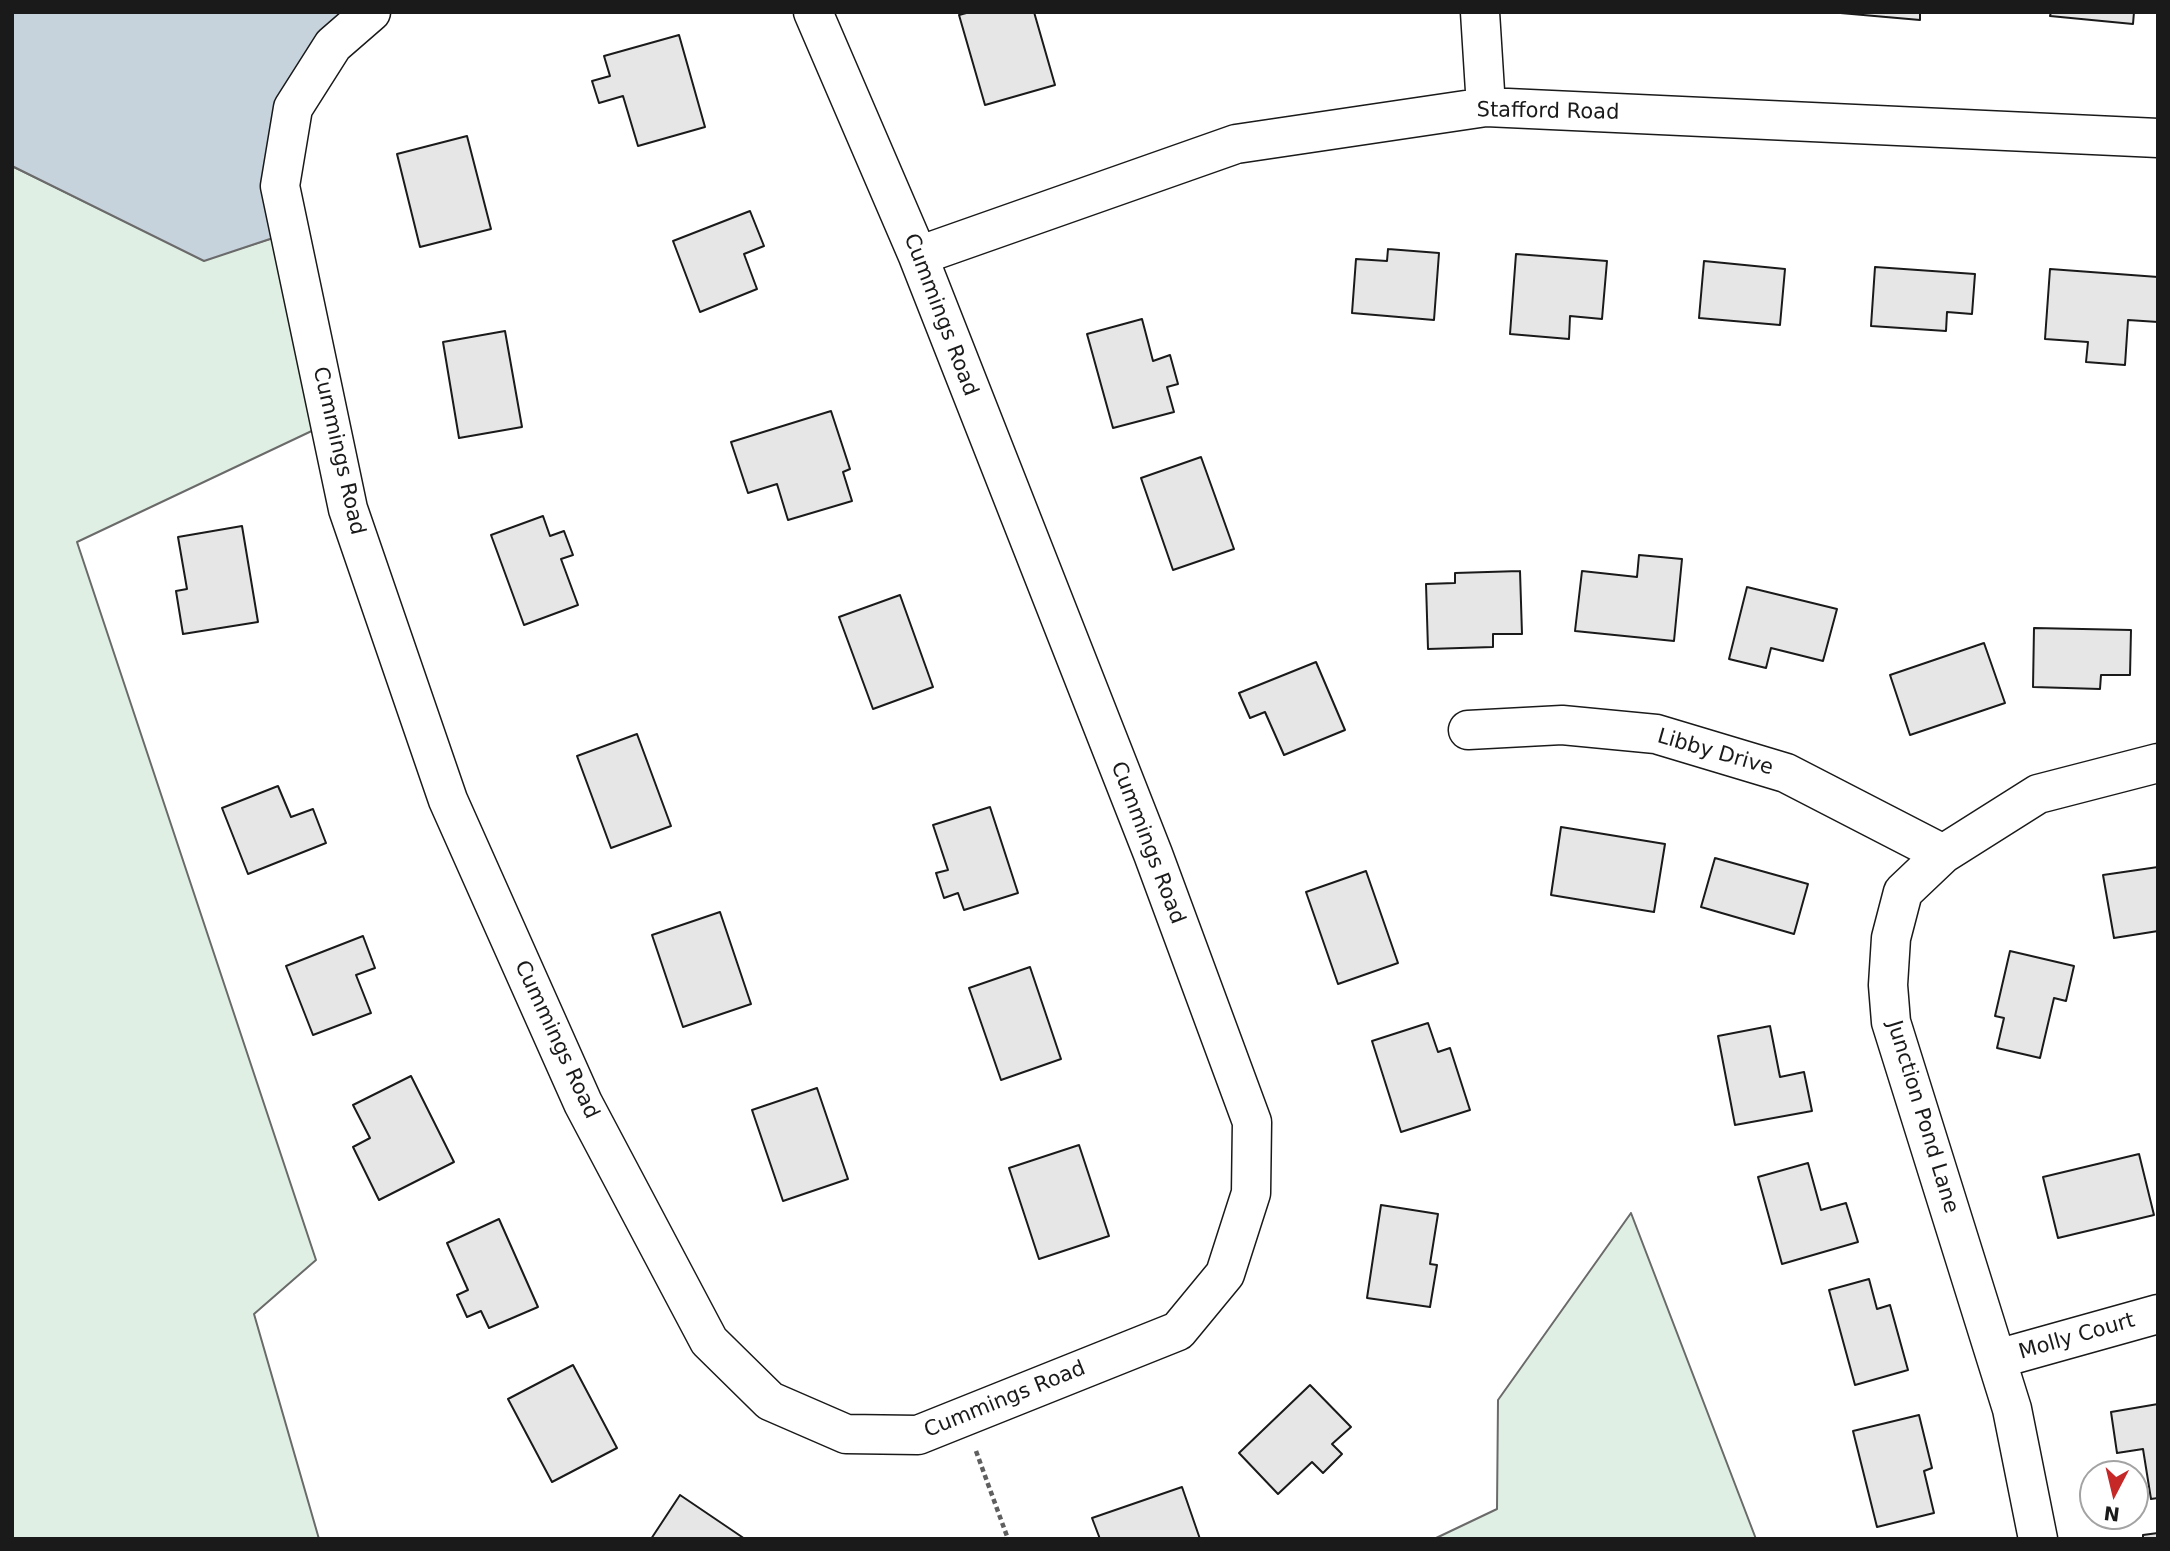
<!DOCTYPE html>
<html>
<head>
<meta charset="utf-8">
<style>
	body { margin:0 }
	#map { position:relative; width:2170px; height:1551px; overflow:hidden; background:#fff; font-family:"DejaVu Sans",sans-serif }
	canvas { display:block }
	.frame { position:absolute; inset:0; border:14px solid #1a1a1a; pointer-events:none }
	.north { position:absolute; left:2079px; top:1460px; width:70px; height:70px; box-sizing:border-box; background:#fff; border:2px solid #a3a3a3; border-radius:50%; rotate:187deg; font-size:19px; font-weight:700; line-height:28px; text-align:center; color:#1a1a1a }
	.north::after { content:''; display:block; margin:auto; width:24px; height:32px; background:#c62828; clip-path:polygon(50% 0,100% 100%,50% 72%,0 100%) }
</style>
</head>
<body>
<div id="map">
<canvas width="2170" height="1551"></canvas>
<div class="frame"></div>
<div class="north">N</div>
</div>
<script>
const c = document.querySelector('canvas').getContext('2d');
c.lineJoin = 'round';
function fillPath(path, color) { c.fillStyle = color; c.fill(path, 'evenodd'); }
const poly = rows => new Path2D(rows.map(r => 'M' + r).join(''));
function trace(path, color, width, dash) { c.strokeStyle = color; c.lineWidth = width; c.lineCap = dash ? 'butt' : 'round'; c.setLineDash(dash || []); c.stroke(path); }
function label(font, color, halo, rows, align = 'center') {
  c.font = font + ' "DejaVu Sans",sans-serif'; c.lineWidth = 5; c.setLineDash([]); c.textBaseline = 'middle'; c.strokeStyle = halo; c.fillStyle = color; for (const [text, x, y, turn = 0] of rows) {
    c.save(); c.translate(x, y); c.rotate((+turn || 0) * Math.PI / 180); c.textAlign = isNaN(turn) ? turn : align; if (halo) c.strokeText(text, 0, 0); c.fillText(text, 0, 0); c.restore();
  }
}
const green = poly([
	[12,166,204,260,279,236,318,428,77,542,316,1260,254,1314,319,1539,12,1539,12,166],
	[1631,1213,1756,1539,1434,1539,1497,1509,1498,1400,1631,1213]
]);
fillPath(green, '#e0efe3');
trace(green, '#6a6a6a', 2);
const water = poly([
	[12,12,376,12,314,40,279,236,204,261,12,166,12,12]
]);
fillPath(water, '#c6d2dc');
trace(water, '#6a6a6a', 2);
const building = poly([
	[970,12,1034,12,1055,85,985,105,959,15,970,12],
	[1829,12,1920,12,1920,20,1829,12],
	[2051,12,2134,12,2133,24,2050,16,2051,12],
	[679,35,705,127,638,146,623,96,599,103,592,81,610,76,604,56,679,35],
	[467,136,491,229,420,247,397,154,467,136],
	[750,211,764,246,744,254,757,289,700,312,673,241,750,211],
	[1388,249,1439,253,1434,320,1352,313,1356,259,1387,261,1388,249],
	[1516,254,1607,261,1602,319,1570,316,1569,339,1510,334,1516,254],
	[1704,261,1785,269,1780,325,1699,318,1704,261],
	[1875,267,1975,274,1972,314,1947,312,1946,331,1871,326,1875,267],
	[2050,269,2158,277,2158,322,2128,320,2125,365,2086,362,2088,342,2045,339,2050,269],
	[1142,319,1153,361,1170,355,1178,384,1167,387,1174,412,1113,428,1087,334,1142,319],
	[505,331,522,427,459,438,443,342,505,331],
	[831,411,850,469,843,472,852,501,788,520,777,484,748,493,731,442,831,411],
	[1201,457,1234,549,1173,570,1141,478,1201,457],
	[543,516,550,536,564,531,573,555,561,559,578,605,524,625,491,535,543,516],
	[242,526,258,622,183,634,176,591,187,589,178,537,242,526],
	[1639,555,1682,559,1674,641,1575,631,1582,571,1637,577,1639,555],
	[1520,571,1522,634,1493,634,1493,647,1428,649,1426,584,1455,583,1455,573,1520,571],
	[1747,587,1837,609,1823,661,1771,648,1766,668,1729,659,1747,587],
	[900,595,933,687,873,709,839,617,900,595],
	[2034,628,2131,630,2130,675,2101,675,2100,689,2033,687,2034,628],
	[1984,643,2005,703,1910,735,1890,675,1984,643],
	[1316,662,1345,730,1284,755,1265,712,1250,718,1239,693,1316,662],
	[637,734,671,826,611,848,577,756,637,734],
	[278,786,291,817,313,809,326,843,248,874,222,808,278,786],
	[990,807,1018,893,964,910,958,893,944,898,936,873,948,870,933,825,990,807],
	[1561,827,1665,844,1654,912,1551,895,1561,827],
	[1715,858,1808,884,1794,934,1701,907,1715,858],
	[2158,867,2158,931,2114,938,2103,875,2158,867],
	[1366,871,1398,963,1338,984,1306,892,1366,871],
	[720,912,751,1004,683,1027,652,935,720,912],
	[363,936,375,968,356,975,371,1013,313,1035,286,966,363,936],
	[2010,951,2074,966,2066,1001,2054,998,2040,1058,1997,1048,2004,1018,1995,1016,2010,951],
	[1030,967,1061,1059,1001,1080,969,988,1030,967],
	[1428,1023,1438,1052,1450,1048,1470,1110,1401,1132,1372,1041,1428,1023],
	[1770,1026,1780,1077,1804,1072,1812,1111,1735,1125,1718,1036,1770,1026],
	[411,1076,454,1162,379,1200,353,1147,370,1138,353,1105,411,1076],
	[817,1088,848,1179,783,1201,752,1110,817,1088],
	[1079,1145,1109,1236,1039,1259,1009,1168,1079,1145],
	[2139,1154,2154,1215,2058,1238,2043,1177,2139,1154],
	[1808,1163,1821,1210,1846,1203,1858,1242,1782,1264,1758,1177,1808,1163],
	[1381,1205,1438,1214,1430,1264,1437,1265,1430,1307,1367,1298,1381,1205],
	[499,1219,538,1307,489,1328,481,1311,467,1317,457,1295,468,1290,447,1243,499,1219],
	[1869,1279,1877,1309,1890,1305,1908,1370,1855,1385,1829,1290,1869,1279],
	[573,1365,617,1448,552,1482,508,1399,573,1365],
	[1310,1385,1351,1427,1332,1444,1342,1454,1323,1473,1312,1462,1278,1494,1239,1453,1310,1385],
	[2158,1404,2158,1498,2151,1499,2143,1449,2117,1453,2111,1412,2158,1404],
	[1919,1415,1932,1468,1924,1471,1934,1513,1877,1527,1853,1431,1919,1415],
	[1182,1487,1200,1539,1100,1539,1092,1518,1182,1487],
	[680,1495,745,1539,651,1539,680,1495],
	[2158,1533,2158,1539,2143,1539,2143,1535,2158,1533]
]);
fillPath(building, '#e6e6e6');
trace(building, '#1a1a1a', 2);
const minor = poly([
	[371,12,333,45,293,108,280,186,348,509,448,800,583,1103,709,1341,770,1401,846,1434,918,1435,1178,1331,1225,1274,1251,1193,1252,1122,1153,854,918,256,813,12],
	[1480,12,1486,107],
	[918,256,1236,144,1486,107,2158,138],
	[1468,730,1562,725,1656,734,1786,773,1943,854],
	[1997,1359,2158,1314],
	[2038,1539,2012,1409,1891,1022,1888,985,1891,938,1903,892,1943,854,2038,794,2158,763]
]);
trace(minor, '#1a1a1a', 41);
trace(poly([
	[976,1451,1008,1539]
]), '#5f5f5f', 4.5, [5, 3.5]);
trace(minor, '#fff', 38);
label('21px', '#1a1a1a', '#fff', [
	["Stafford Road",1548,112,1],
	["Cummings Road",940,315,69],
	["Cummings Road",338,451,77],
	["Libby Drive",1715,753,16],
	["Cummings Road",1147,843,69],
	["Cummings Road",556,1040,65],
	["Junction Pond Lane",1922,1117,73],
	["Molly Court",2077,1337,-16],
	["Cummings Road",1005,1400,-22]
]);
</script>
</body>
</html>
